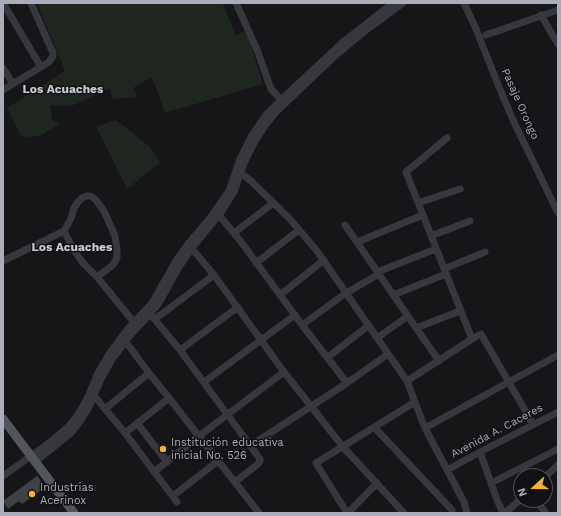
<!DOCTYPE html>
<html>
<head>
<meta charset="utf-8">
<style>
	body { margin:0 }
	#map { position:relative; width:561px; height:516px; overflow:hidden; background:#161618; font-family:"Work Sans",sans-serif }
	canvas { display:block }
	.frame { position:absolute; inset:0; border:4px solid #a8adb8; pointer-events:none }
	.north { position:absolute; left:513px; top:468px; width:40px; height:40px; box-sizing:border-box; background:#111113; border:1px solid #4d4f55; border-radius:50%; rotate:249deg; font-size:11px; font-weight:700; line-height:16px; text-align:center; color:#a8adb8 }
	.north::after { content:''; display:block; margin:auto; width:14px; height:18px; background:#f2b134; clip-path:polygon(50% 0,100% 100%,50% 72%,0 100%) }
</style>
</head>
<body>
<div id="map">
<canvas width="561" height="516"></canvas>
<div class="frame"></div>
<div class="north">N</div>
</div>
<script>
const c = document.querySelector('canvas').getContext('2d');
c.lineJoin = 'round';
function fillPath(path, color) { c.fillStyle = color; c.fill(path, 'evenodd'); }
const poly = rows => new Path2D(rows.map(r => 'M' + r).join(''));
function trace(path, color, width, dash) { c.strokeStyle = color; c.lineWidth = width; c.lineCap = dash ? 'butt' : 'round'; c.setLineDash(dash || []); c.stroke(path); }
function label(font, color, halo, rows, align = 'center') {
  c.font = font + ' "Work Sans",sans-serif'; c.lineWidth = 3; c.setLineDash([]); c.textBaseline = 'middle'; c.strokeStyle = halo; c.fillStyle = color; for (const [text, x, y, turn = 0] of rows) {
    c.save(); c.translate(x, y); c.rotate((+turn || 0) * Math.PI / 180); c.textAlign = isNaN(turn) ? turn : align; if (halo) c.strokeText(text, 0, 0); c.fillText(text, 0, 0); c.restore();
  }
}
fillPath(poly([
	[37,3,223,3,235,35,247,31,263,84,165,113,152,77,133,88,138,97,113,99,110,88,81,102,71,106,50,105,52,120,60,123,40,136,22,137,7,108,65,71],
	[116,120,150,147,160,163,127,189,96,126]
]), '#1e261f');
fillPath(poly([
	[37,476,46,487,22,504,19,501,8,509,3,501]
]), '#404145');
trace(poly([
	[3,3,41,67],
	[236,3,258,52,271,89,284,103],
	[464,3,476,29,499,87,513,120,558,213],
	[541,15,558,44],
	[486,35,558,10],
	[3,68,13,84],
	[3,90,49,62,53,56,53,53,31,3],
	[447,138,406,172,472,339],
	[238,171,251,181,290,219,317,251,407,381,425,428,464,502,467,513],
	[418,203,460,189],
	[219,215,242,243,302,325,347,383],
	[345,225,439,361],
	[64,231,75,252,84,264,97,277,137,326],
	[234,233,273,203],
	[431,236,470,221],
	[357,242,423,215],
	[189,245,214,275,284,372,343,447,404,513],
	[3,261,64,231,67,226,71,218,74,208,78,202,82,198,87,196,91,196,96,200,104,211,115,236,117,249,117,258,113,265,97,277],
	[256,263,299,230],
	[444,269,485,252],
	[377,272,436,249],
	[280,295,324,260],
	[393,295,446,274],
	[147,310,180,350,260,459,260,461,258,464,235,482],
	[155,319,214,275],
	[302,325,346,293,379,274],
	[416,328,460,311],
	[123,338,149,373,169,398,259,513],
	[377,338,408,316],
	[180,350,238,307],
	[328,357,368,326],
	[407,381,472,339,481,334,533,424],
	[204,382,295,315],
	[91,392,125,433,177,502],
	[105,409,149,373],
	[137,423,167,462],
	[375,428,452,510],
	[425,428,558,355],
	[125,433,169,398],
	[250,446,347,383,388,354],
	[480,452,497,500,503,513],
	[35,462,71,433,81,420,88,409,101,379,111,361,132,333,150,314,159,303,179,267,192,248,222,211,234,192,244,163,255,141,264,127,275,113,336,55,365,31,403,3],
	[447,470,480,452,558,412],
	[154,472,199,436,284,372],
	[3,476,31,456,54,439,69,426,77,416,87,399,98,373,109,354,126,331,152,303,177,259,188,244,210,218,229,191,240,159,252,135,266,115,285,96,343,42,393,3],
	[545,477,558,465],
	[491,483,558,449],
	[173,496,218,461],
	[535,500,546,513],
	[347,513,316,463,415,402],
	[348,513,377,483],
	[505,513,521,499]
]), '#37383d', 7);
trace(poly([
	[3,419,74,513]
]), '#53555c', 9);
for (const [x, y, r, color] of [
	[163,449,4,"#f2b134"],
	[32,494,4,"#f2b134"]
]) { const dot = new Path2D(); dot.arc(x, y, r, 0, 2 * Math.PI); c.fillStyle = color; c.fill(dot); trace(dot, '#111113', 1.5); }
label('11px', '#a8adb8', '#111113', [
	["Pasaje Orongo",520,104,66],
	["Avenida A. Caceres",497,431,-28]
]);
label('11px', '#a8adb8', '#111113', [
	["Institución educativa",171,443],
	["inicial No. 526",171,456],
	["Industrias",40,488],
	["Acerinox",40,501]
], 'left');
label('bold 12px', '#c9ccd4', '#111113', [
	["Los Acuaches",63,89],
	["Los Acuaches",72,247]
]);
</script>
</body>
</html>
